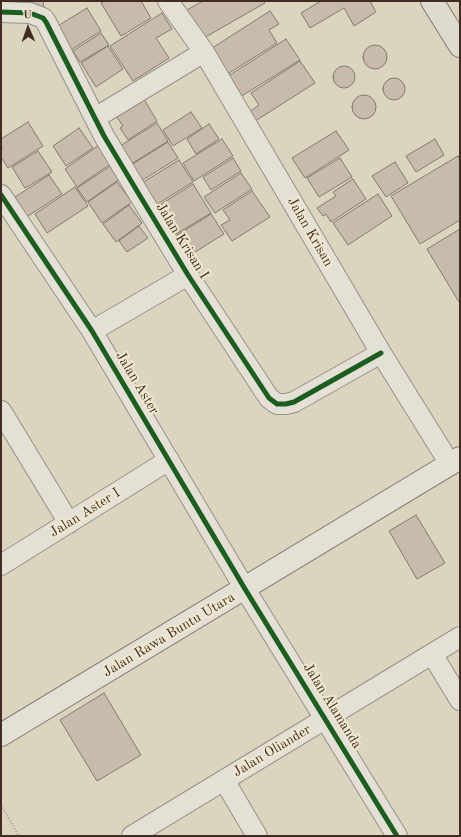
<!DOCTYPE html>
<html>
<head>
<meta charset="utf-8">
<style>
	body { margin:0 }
	#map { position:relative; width:461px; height:837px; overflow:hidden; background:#dbd5c0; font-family:"Old Standard TT",serif }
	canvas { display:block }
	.frame { position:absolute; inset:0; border:2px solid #402c23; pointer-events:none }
	.north { position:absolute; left:8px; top:8px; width:40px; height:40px; -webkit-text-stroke:3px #efe8cf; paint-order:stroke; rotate:358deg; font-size:11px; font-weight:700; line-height:16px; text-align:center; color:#402c23 }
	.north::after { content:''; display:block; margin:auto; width:14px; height:18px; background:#402c23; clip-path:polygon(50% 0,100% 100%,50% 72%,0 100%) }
</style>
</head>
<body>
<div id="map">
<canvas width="461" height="837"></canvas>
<div class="frame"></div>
<div class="north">U</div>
</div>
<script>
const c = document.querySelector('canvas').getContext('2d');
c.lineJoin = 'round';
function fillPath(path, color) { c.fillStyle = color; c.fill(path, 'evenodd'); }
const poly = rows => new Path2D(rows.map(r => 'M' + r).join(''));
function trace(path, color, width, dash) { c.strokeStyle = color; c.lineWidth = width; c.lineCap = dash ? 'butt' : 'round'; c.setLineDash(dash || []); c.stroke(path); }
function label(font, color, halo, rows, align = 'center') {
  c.font = font + ' "Old Standard TT",serif'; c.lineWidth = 4; c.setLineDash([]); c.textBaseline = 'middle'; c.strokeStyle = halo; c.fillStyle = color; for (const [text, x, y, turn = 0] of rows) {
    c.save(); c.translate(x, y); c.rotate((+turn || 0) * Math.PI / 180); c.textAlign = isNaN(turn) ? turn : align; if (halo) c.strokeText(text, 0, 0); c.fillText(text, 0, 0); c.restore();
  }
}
const building = poly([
	[25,1,43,1,44,10,25,10,25,1],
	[105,1,141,1,151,18,121,36,101,3,105,1],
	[203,1,264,1,265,3,202,39,185,11,203,1],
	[321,1,370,1,376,12,354,26,344,8,310,28,301,13,321,1],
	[87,8,101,31,71,50,56,27,87,8],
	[270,11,279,24,269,30,277,43,226,75,209,50,270,11],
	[162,13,172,29,156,38,169,58,133,81,110,46,162,13],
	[101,33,109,45,80,62,73,51,101,33],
	[286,39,300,60,240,97,227,77,286,39],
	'363 57a12 12 0 1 1 24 0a12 12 0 1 1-24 0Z',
	[108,46,123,69,96,87,81,63,108,46],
	[300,61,315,83,252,123,246,114,259,105,251,93,300,61],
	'333 77a11 11 0 1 1 22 0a11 11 0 1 1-22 0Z',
	'383 89a11 11 0 1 1 22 0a11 11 0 1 1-22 0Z',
	'352 107a12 12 0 1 1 24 0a12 12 0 1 1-24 0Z',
	[142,96,157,121,128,140,120,128,123,126,114,113,142,96],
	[191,112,202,128,173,146,163,130,191,112],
	[28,122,43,146,8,168,1,157,1,150,2,150,1,139,28,122],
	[157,123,168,141,131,164,120,146,157,123],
	[209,124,219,139,196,154,187,139,209,124],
	[79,128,93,148,66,166,53,146,79,128],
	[336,131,349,150,305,178,292,158,336,131],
	[222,139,233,156,194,181,183,163,222,139],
	[435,139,444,155,416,172,406,156,435,139],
	[168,142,178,158,141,181,131,165,168,142],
	[99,145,112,163,77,187,65,169,99,145],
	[38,151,52,172,25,188,12,167,38,151],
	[458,156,460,160,460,220,420,244,391,196,458,156],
	[233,158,241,171,211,190,203,177,233,158],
	[340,158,352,177,319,197,307,178,340,158],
	[179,160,193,182,156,205,142,183,179,160],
	[395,162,408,183,386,197,372,176,395,162],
	[112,165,121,178,87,202,77,188,112,165],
	[241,173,252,189,215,213,204,197,241,173],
	[49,175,62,194,25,218,12,199,49,175],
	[353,179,366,199,331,222,326,214,323,216,317,208,336,196,333,192,353,179],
	[117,182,132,202,102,223,88,202,117,182],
	[193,184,211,213,173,236,155,208,193,184],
	[75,187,88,206,47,233,35,214,75,187],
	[252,191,270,217,232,241,221,225,230,220,223,210,252,191],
	[378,194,392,216,348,245,333,223,378,194],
	[129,205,142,223,116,242,103,224,129,205],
	[211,214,224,234,187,257,174,237,211,214],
	[139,226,148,238,127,252,119,241,139,226],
	[460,229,460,301,459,302,427,249,460,229],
	[416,515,445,563,417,579,389,531,416,515],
	[104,693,141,755,97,781,60,720,104,693]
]);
fillPath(building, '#c8bbac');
trace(building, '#817a6f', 1);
const street = poly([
	[168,1,204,52,381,353,450,464],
	[1,12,30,13,43,18,46,22,104,136,140,196,188,275,269,398,277,404,286,404,294,402,381,353],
	[95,118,204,52],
	[1,195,92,331,245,589,397,836],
	[92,331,188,275],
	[1,411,69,523],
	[1,565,169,460],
	[432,654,460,700],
	[224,780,257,836],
	[132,836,460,637]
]);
const secondary = poly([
	[1,735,460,458]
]);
const primary = poly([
	[432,1,460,46]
]);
trace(street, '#979184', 22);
trace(secondary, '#817a6f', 24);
trace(primary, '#817a6f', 24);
trace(poly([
	[1,805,19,836]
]), '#a8a49b', 2.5, [1, 2]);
trace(street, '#e4e0d5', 20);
trace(secondary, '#e4e0d5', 22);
trace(primary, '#dedbce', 22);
trace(poly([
	[1,12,30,13,43,18,46,22,104,136,140,196,188,275,269,398,277,404,286,404,294,402,381,353],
	[1,195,92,331,245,589,397,836]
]), '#1b5e20', 5);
label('14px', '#402c23', '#efe8cf', [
	["Jalan Krisan",310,232,60],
	["Jalan Krisan I",182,241,58],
	["Jalan Aster",137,383,59],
	["Jalan Aster I",85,513,-32],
	["Jalan Rawa Buntu Utara",169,635,-31],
	["Jalan Alamanda",332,706,58],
	["Jalan Oliander",272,751,-31]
]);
</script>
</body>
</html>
